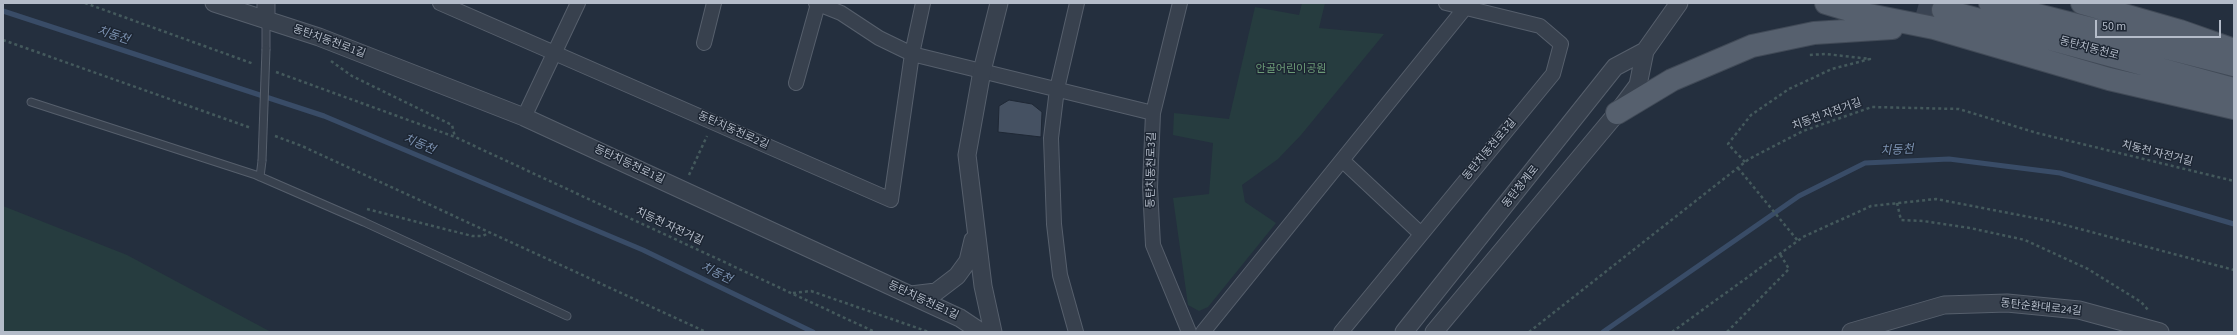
<!DOCTYPE html>
<html>
<head>
<meta charset="utf-8">
<style>
	body { margin:0 }
	#map { position:relative; width:2237px; height:335px; overflow:hidden; background:#242f3e; font-family:"Source Sans 3",sans-serif }
	canvas { display:block }
	.frame { position:absolute; inset:0; border:4px solid #b4bcc9; pointer-events:none }
	.scale { position:absolute; left:2095px; top:20px; width:126px; height:18px; box-sizing:border-box; border:2px solid #b4bcc9; border-top:0; padding-left:5px; font-size:12px; line-height:14px; white-space:nowrap; color:#b4bcc9; -webkit-text-stroke:3px #1d2633; paint-order:stroke }
</style>
</head>
<body>
<div id="map">
<canvas width="2237" height="335"></canvas>
<div class="frame"></div>
<div class="scale">50 m</div>
</div>
<script>
const c = document.querySelector('canvas').getContext('2d');
c.lineJoin = 'round';
function fillPath(path, color) { c.fillStyle = color; c.fill(path, 'evenodd'); }
const poly = rows => new Path2D(rows.map(r => 'M' + r).join(''));
function trace(path, color, width, dash) { c.strokeStyle = color; c.lineWidth = width; c.lineCap = dash ? 'butt' : 'round'; c.setLineDash(dash || []); c.stroke(path); }
function label(font, color, halo, rows, align = 'center') {
  c.font = font + ' "Source Sans 3","Noto Sans KR",sans-serif'; c.lineWidth = 3; c.setLineDash([]); c.textBaseline = 'middle'; c.strokeStyle = halo; c.fillStyle = color; for (const [text, x, y, turn = 0] of rows) {
    c.save(); c.translate(x, y); c.rotate((+turn || 0) * Math.PI / 180); c.textAlign = isNaN(turn) ? turn : align; if (halo) c.strokeText(text, 0, 0); c.fillText(text, 0, 0); c.restore();
  }
}
fillPath(poly([
	[1302,3,1325,3,1319,28,1384,34,1301,135,1278,159,1242,185,1245,202,1276,223,1208,307,1199,311,1188,305,1173,198,1209,194,1213,143,1173,135,1174,113,1229,119,1255,7,1299,15],
	[3,206,127,255,271,332,3,332]
]), '#263c3f');
trace(poly([
	[3,11,324,116,643,250,813,332],
	[1603,332,1799,196,1865,163,1949,159,2060,173,2234,224]
]), '#394c67', 5);
const building = poly([
	[1009,100,1032,104,1042,112,1041,137,998,132,999,106,1009,100]
]);
fillPath(building, '#455162');
trace(building, '#1f2835', 1);
trace(poly([
	[1919,3,1943,10]
]), '#3a4453', 22, [22, 11]);
const service = poly([
	[266,49,266,20],
	[31,102,256,175,364,222,567,316],
	[260,177,262,161]
]);
const minor = poly([
	[440,3,891,200,912,54,923,3],
	[816,3,841,13,879,38,912,54,1153,113],
	[1180,3,1153,113,1150,187,1153,245,1189,332],
	[704,43,714,3],
	[796,83,818,4],
	[524,117,578,3],
	[1342,160,1421,234],
	[1076,332,1060,275,1054,224,1051,138,1057,89,1077,3],
	[1203,332,1465,8],
	[1341,332,1553,74,1561,44,1540,26,1446,3]
]);
const tertiary = poly([
	[214,3,319,37,524,117,960,318,981,332],
	[266,20,266,3],
	[911,295,936,292,957,276,968,261,973,240],
	[993,332,983,286,967,155,982,71,999,3],
	[1404,332,1615,67,1645,51],
	[1434,332,1617,113,1638,85,1645,51,1679,3],
	[1851,332,1944,305,2007,303,2079,310,2160,332]
]);
const primary = poly([
	[1826,3,1859,13,1934,28,2109,79,2234,108],
	[1990,3,2234,65],
	[2082,3,2180,31,2234,50],
	[1943,10,2234,89],
	[1617,113,1672,80,1752,46,1814,33,1892,28]
]);
trace(service, '#565f6c', 9);
trace(minor, '#565f6c', 16);
trace(tertiary, '#565f6c', 19);
trace(primary, '#414a57', 24);
trace(poly([
	[85,3,254,64],
	[3,40,251,128],
	[331,61,352,76,452,125,455,137],
	[276,72,455,137,875,332],
	[275,136,302,146,706,332],
	[1745,162,1728,144,1751,115,1789,89,1832,69,1870,59,1826,54,1808,55],
	[1738,168,1798,241],
	[689,175,707,136],
	[1897,203,1901,220,1923,221,1970,228,2025,240,2088,269,2141,302,2149,311],
	[367,209,472,236,483,236,490,232],
	[793,293,811,291,929,332],
	[1529,332,1749,159,1803,131,1872,107,1959,109,2037,133,2234,181],
	[1672,332,1803,237,1871,206,1936,199,2050,221,2234,270],
	[1727,332,1789,269,1780,254]
]), '#44595c', 2.5, [3, 3]);
trace(service, '#38414e', 7);
trace(minor, '#38414e', 14);
trace(tertiary, '#38414e', 17);
trace(primary, '#56606e', 22);
const serviceBridge = poly([
	[262,161,266,49]
]);
trace(serviceBridge, '#565f6c', 9, []);
trace(serviceBridge, '#38414e', 7);
label('11px', '#b4bcc9', '#1d2633', [
	["동탄치동천로1길",329,42,20],
	["동탄치동천로",2089,49,15],
	["치동천 자전거길",1827,115,-20],
	["동탄치동천로2길",733,131,24],
	["동탄치동천로3길",1490,150,-50],
	["치동천 자전거길",2157,154,14],
	["동탄치동천로1길",629,165,25],
	["동탄치동천로3길",1152,170,-89],
	["동탄청계로",1521,187,-51],
	["치동천 자전거길",669,227,25],
	["동탄치동천로1길",923,301,25],
	["동탄순환대로24길",2041,308,6]
]);
label('11px', '#6b9a76', '#1d2633', [
	["안골어린이공원",1291,70]
]);
label('italic 12px', '#7c92b1', '#1d2633', [
	["치동천",113,36,18],
	["치동천",419,145,23],
	["치동천",1897,151,-3],
	["치동천",716,274,26]
]);
</script>
</body>
</html>
